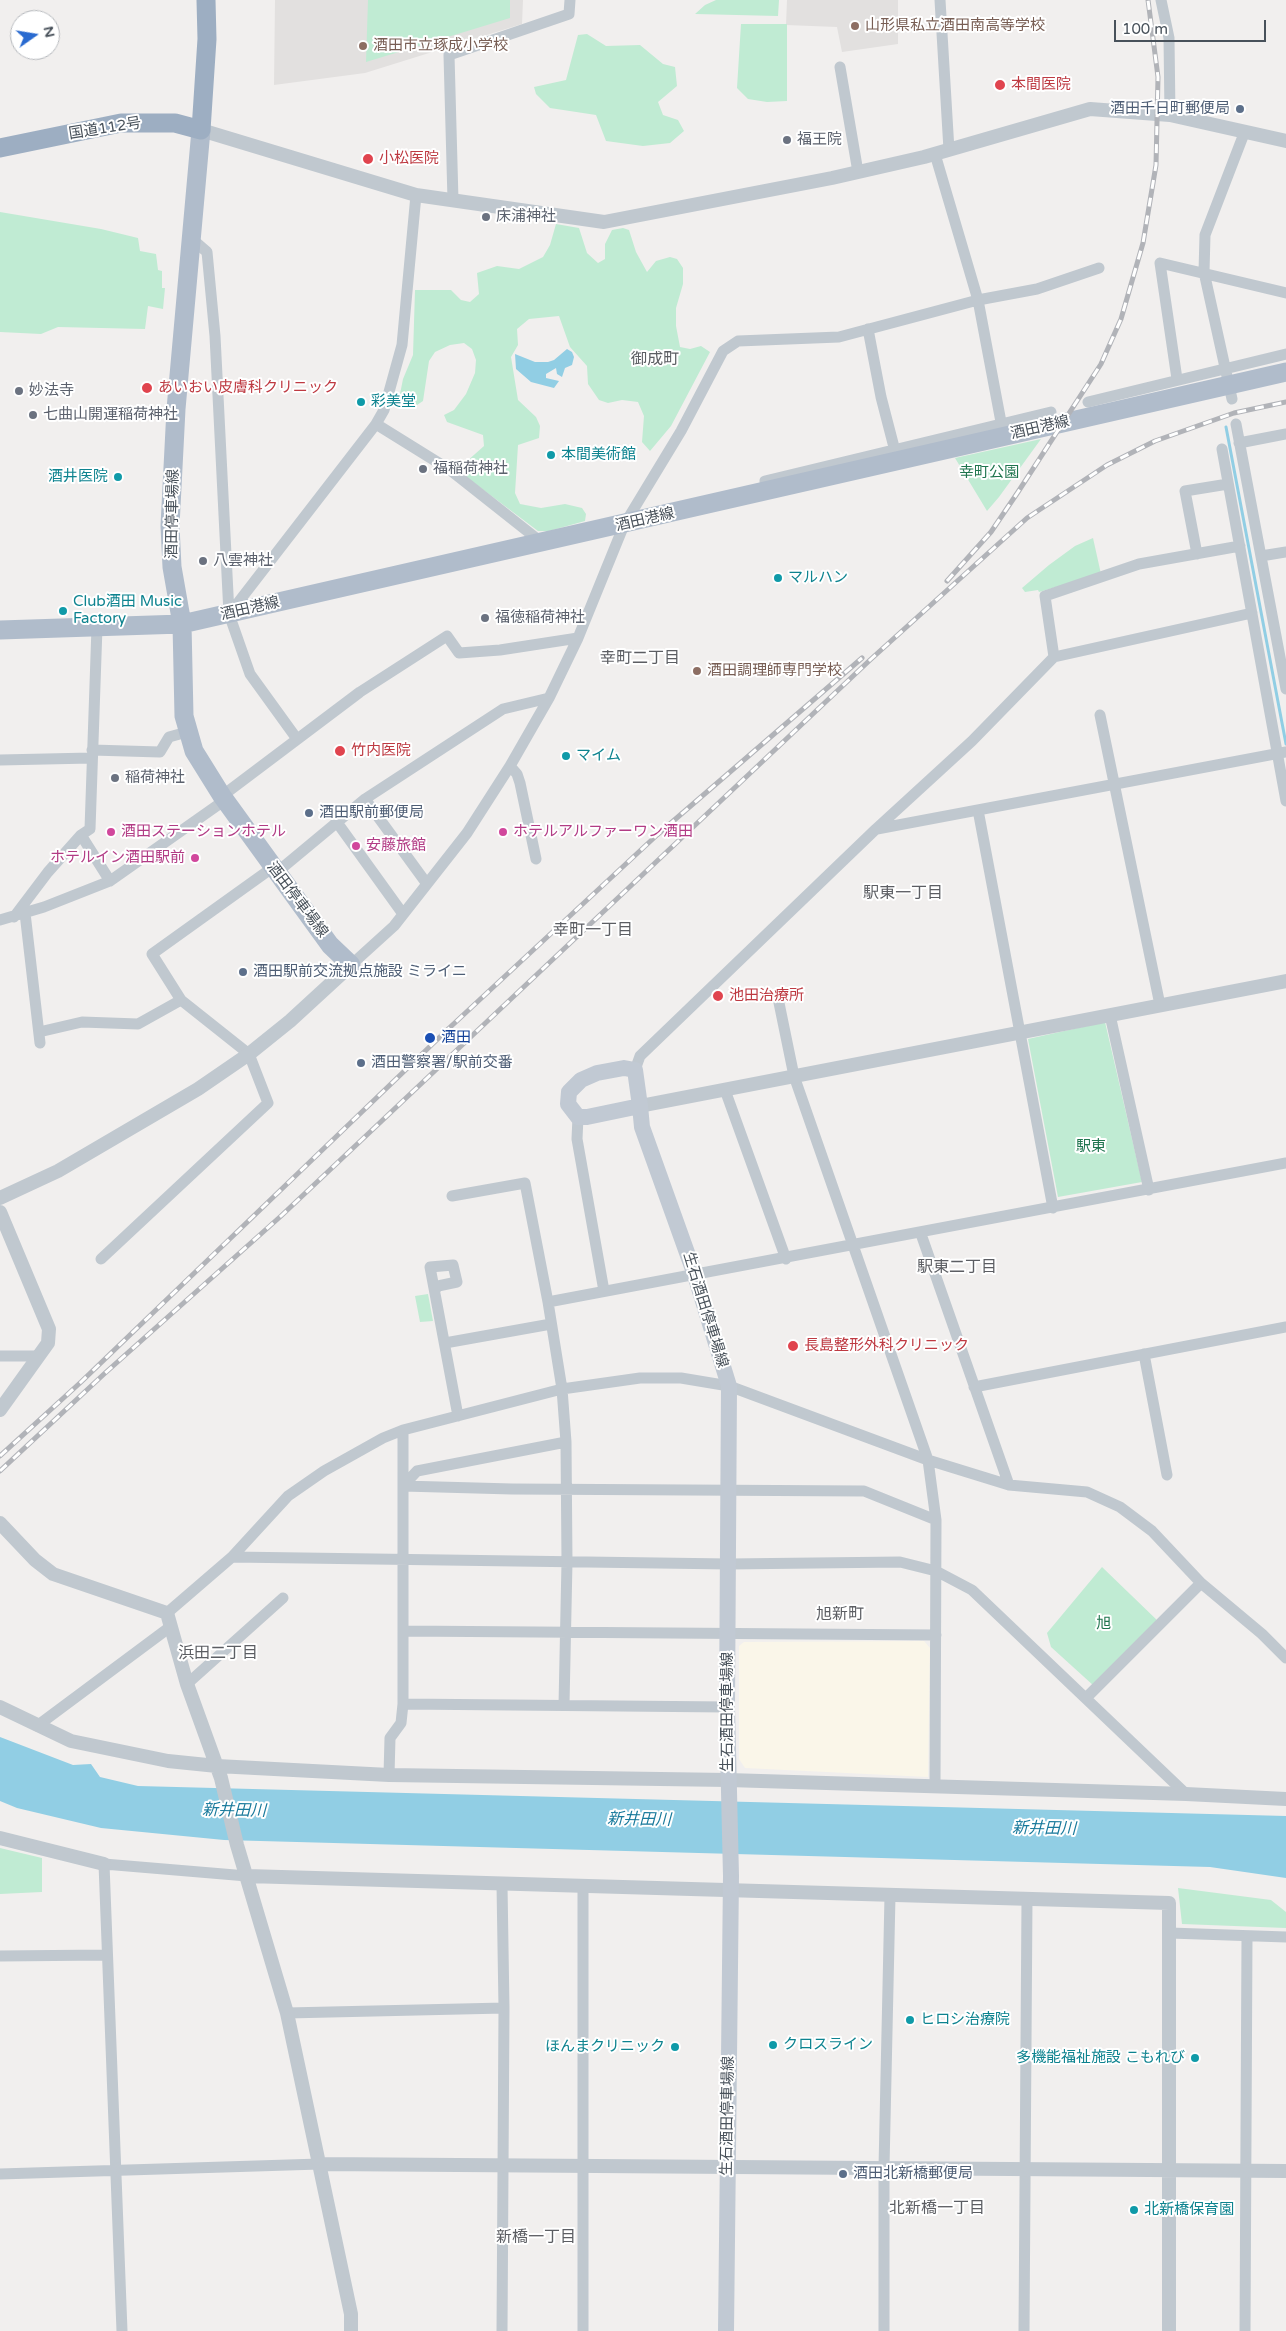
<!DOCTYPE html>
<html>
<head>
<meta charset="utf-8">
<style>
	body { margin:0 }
	#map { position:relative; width:1286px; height:2331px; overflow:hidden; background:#f1efee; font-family:"Varela Round",sans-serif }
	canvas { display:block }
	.north { position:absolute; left:10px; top:10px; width:50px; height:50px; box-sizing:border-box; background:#fff; border:1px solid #b6b9bd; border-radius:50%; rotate:77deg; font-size:14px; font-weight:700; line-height:20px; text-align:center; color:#48515a }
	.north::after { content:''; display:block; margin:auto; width:18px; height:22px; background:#296ad0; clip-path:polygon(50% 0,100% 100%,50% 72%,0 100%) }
	.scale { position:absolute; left:1114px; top:20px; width:152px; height:22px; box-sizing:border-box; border:2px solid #48515a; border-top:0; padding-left:6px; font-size:15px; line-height:18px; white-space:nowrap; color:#48515a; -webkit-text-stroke:4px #fff; paint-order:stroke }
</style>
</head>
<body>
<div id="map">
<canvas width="1286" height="2331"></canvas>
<div class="north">N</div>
<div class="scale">100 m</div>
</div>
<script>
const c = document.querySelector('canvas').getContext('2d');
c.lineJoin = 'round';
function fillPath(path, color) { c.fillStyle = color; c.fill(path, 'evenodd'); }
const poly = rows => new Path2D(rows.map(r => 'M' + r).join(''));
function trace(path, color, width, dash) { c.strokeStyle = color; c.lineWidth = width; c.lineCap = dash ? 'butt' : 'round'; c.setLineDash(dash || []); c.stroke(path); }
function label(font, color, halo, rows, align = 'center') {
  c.font = font + ' "Varela Round","Noto Sans JP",sans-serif'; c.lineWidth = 4; c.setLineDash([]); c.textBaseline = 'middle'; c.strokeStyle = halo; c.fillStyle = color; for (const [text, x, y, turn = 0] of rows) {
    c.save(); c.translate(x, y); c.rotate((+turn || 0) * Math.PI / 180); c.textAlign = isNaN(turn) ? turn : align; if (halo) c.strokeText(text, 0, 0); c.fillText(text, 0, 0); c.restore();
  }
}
fillPath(poly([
	[924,1641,930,1648,928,1777,745,1768,739,1759,739,1646,744,1642]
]), '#faf6e9');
fillPath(poly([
	[275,0,523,0,522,24,365,73,274,85],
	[787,0,898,0,898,44,842,52,837,27,786,25]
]), '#e2e0df');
fillPath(poly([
	[368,0,510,0,510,18,366,62],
	[716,0,779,0,778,16,695,14,705,5],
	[741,24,787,24,787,101,767,102,748,99,737,88],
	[587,34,606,46,640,45,663,64,675,67,677,86,658,102,663,115,678,120,684,131,670,143,643,146,606,141,596,115,550,108,536,94,534,87,566,80,578,35],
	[0,212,101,229,138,238,140,251,156,254,158,270,162,271,162,288,165,288,163,309,148,306,145,329,58,327,41,334,0,332],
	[556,224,579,228,587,253,598,263,605,259,605,244,612,230,623,228,629,230,636,252,647,272,656,261,670,257,677,259,683,268,683,284,676,308,676,326,680,347,690,349,701,346,710,352,671,426,650,451,642,442,644,416,638,402,622,400,608,403,599,400,588,384,587,366,570,347,559,316,529,319,517,329,518,345,511,357,518,400,536,417,540,426,539,438,518,445,515,493,520,504,541,508,565,504,582,508,586,514,585,521,549,531,538,531,457,470,484,446,483,435,447,422,444,415,454,410,466,394,475,373,476,360,472,349,464,343,450,345,435,352,429,361,423,401,417,405,399,399,403,379,413,355,415,290,451,290,461,300,470,302,479,294,477,273,497,266,519,269,543,257,550,245],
	[1041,439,999,497,987,511,955,458],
	[1093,538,1101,574,1039,592,1038,590,1025,592,1022,588,1049,565,1075,546],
	[1105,1022,1142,1182,1058,1197,1028,1039],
	[428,1294,433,1321,420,1322,415,1296],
	[1102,1567,1159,1622,1094,1686,1051,1647,1047,1633],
	[0,1848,42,1858,42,1892,0,1894],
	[1178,1888,1271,1900,1286,1912,1286,1928,1182,1924]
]), '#c0ebd3');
fillPath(poly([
	[567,349,572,352,574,357,572,365,565,368,562,377,557,374,556,368,546,374,546,378,559,381,554,388,531,382,516,369,515,354,535,362,548,362,554,360],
	[0,1737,73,1765,91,1764,100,1777,138,1786,1286,1816,1286,1878,1210,1867,224,1840,101,1828,17,1808,0,1801]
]), '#91cee4');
trace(poly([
	[1226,427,1286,744]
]), '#91cee4', 3);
trace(poly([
	[940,0,949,150],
	[1161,0,1169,38,1170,115],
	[840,67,858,172],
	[935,154,978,300,1001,422],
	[453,200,449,55,569,14,570,0],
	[192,239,207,252,215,336,229,614,250,674,297,739],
	[868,329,881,397,895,451],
	[1177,379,1160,263,1286,293],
	[1232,399,1204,272,1205,235,1245,131],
	[1088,402,1286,354],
	[376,424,450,470,541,542],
	[1236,424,1286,689],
	[1239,443,1286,434],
	[1222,449,1286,801],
	[766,492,765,481,1051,412],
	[1197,554,1185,491,1228,484],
	[1261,556,1286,552],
	[230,613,376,424,384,410,402,345,416,195],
	[97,627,90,829,81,835,110,881],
	[1054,657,1045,596,1139,564,1240,546],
	[1100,715,1160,1005],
	[92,750,160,752,169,737,187,732],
	[0,760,91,758],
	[510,766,517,774,520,783,536,859],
	[222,796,360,692,447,636,459,653,500,650,578,638],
	[365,799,427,884],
	[978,810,1053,1208],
	[336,821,403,914],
	[877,829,1286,752],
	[276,873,365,799,503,709,549,698],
	[25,913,40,1043],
	[14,917,48,872,81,835],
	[0,920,44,907,110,881,225,800],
	[351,965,394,926,467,833,510,766,549,698,578,638,624,525,681,431,723,351,738,341,839,337,978,300,1037,289,1099,268],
	[778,998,794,1076,928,1460,936,1520,935,1786],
	[1110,1015,1149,1190],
	[39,1032,82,1022,138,1024,181,1000],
	[635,1070,640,1056,876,829,972,741,1054,657,1252,613],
	[725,1090,786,1259],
	[578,1117,577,1139,604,1291],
	[452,1196,525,1183,548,1302],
	[921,1234,1009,1485],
	[101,1259,268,1103,249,1054,181,1000,152,954,272,868],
	[435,1290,438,1286,457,1282,453,1265,430,1267,458,1416],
	[445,1343,551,1324],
	[1144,1354,1167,1475],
	[0,1356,39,1356],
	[974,1387,1286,1327],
	[566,1442,417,1471,403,1486,512,1489,864,1491,936,1520],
	[232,1557,729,1564,900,1562,936,1571,972,1590,1186,1794],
	[167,1613,232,1557,288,1496,324,1471,383,1438,403,1430,562,1389,640,1378,681,1378,729,1386,928,1460,1009,1485,1087,1492,1120,1507,1152,1531,1201,1583,1262,1634,1286,1658],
	[403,1631,936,1635],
	[187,1684,283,1598],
	[1086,1698,1201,1583],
	[403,1704,727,1707],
	[564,1705,567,1562,566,1442,562,1389,548,1302,1286,1163],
	[37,1726,170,1627],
	[389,1775,390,1738,401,1723,403,1704,403,1430],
	[502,1885,504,2008,502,2331],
	[1170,1933,1286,1937],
	[0,1956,107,1955],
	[287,2013,504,2008],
	[0,2174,320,2164],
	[122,2331,104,1864,247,1876],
	[583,2331,583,1887],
	[884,2331,884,2167,890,1896],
	[1024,2331,1027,1899],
	[1245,2331,1247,1936]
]), '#c0c8cf', 11);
trace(poly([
	[201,130,416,195,604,222,832,178,924,157,1090,109,1170,115,1286,141],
	[640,1106,1286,981],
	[0,1198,58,1171,198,1089,249,1054,290,1021,351,965],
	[0,1212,49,1329,48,1343,0,1410],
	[0,1523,35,1560,53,1574,167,1613,187,1684,221,1778,237,1845,287,2013,351,2314,351,2331],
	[0,1707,71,1741,168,1761,217,1766,389,1775,728,1780,1186,1794,1286,1799],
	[0,1838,104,1864],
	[247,1876,1169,1903,1169,2331],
	[320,2164,1286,2171]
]), '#c0c8cf', 14);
trace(poly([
	[640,1106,587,1117,578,1117,568,1104,569,1092,581,1080,597,1073,624,1068,635,1070,640,1106,642,1127,695,1275,729,1386,727,1707,731,1876,726,2331]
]), '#c1c9d3', 16);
trace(poly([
	[201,130,176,409,170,526,172,567,182,624,184,716,194,751,222,796,330,945,351,965],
	[0,630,182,624,1286,372]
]), '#b0bccb', 19);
trace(poly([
	[0,148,121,123,175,123,201,130,207,39,206,0]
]), '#9daec2', 19);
const rail = poly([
	[947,581,991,532,1018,492,1101,364,1121,319,1143,243,1156,165,1158,77,1148,0],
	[0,1456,81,1382,446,1031,657,835,862,658],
	[0,1471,104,1374,281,1216,870,660,1027,518,1107,465,1155,441,1234,413,1286,402]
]);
trace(rail, '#b1b3b8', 5);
trace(rail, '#fff', 3, [9]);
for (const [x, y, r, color] of [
	[855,26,5,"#8d6e63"],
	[363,46,5,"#8d6e63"],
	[1000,85,6,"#e0444e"],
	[1240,109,5,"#5c6f8a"],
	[787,140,5,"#6b7280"],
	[368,159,6,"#e0444e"],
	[486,217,5,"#6b7280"],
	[147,388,6,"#e0444e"],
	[19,391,5,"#6b7280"],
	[361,402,5,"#0f9aa8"],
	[33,415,5,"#6b7280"],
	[551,455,5,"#0f9aa8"],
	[423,469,5,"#6b7280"],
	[118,477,5,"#0f9aa8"],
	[203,561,5,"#6b7280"],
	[778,578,5,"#0f9aa8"],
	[63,611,5,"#0f9aa8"],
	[485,618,5,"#6b7280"],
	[697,671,5,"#8d6e63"],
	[340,751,6,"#e0444e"],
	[566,756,5,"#0f9aa8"],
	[115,778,5,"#6b7280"],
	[309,813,5,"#5c6f8a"],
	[111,832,5,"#d1479c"],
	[503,832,5,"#d1479c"],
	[356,846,5,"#d1479c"],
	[195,858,5,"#d1479c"],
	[243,972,5,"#5c6f8a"],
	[718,996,6,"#e0444e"],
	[430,1038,6,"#1a4fb4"],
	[361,1063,5,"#5c6f8a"],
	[793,1346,6,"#e0444e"],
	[910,2020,5,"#0f9aa8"],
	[773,2045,5,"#0f9aa8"],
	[675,2047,5,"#0f9aa8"],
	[1195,2058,5,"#0f9aa8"],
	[843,2174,5,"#5c6f8a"],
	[1134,2210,5,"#0f9aa8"]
]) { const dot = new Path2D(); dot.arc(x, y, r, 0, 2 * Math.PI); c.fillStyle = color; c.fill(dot); trace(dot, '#fff', 2); }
label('15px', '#785e54', '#fff', [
	["山形県私立酒田南高等学校",865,26],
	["酒田市立琢成小学校",373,46],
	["酒田調理師専門学校",707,671]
], 'left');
label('15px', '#be3a42', '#fff', [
	["本間医院",1011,85],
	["小松医院",379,159],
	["あいおい皮膚科クリニック",158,388],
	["竹内医院",351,751],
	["池田治療所",729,996],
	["長島整形外科クリニック",804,1346]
], 'left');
label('15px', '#4e5e75', '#fff', [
	["酒田千日町郵便局",1230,109,"right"],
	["酒田駅前郵便局",319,813],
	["酒田駅前交流拠点施設 ミライニ",253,972],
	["酒田警察署/駅前交番",371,1063],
	["酒田北新橋郵便局",853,2174]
], 'left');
label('15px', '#48515a', '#fff', [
	["国道112号",105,129,-9],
	["酒田港線",1040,428,-13],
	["酒田停車場線",173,514,-89],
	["酒田港線",645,520,-13],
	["酒田港線",250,609,-13],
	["酒田停車場線",297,900,53],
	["生石酒田停車場線",705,1310,73],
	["生石酒田停車場線",728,1712,-90],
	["生石酒田停車場線",728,2116,-89]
]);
label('15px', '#5b616d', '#fff', [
	["福王院",797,140],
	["床浦神社",496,217],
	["妙法寺",29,391],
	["七曲山開運稲荷神社",43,415],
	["福稲荷神社",433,469],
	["八雲神社",213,561],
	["福徳稲荷神社",495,618],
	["稲荷神社",125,778]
], 'left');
label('15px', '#0d838f', '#fff', [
	["彩美堂",371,402],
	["本間美術館",561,455],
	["酒井医院",108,477,"right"],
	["マルハン",788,578],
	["Club酒田 Music",73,602],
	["Factory",73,619],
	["マイム",576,756],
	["ヒロシ治療院",920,2020],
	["クロスライン",783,2045],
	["ほんまクリニック",665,2047,"right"],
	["多機能福祉施設 こもれび",1185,2058,"right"],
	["北新橋保育園",1144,2210]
], 'left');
label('15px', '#1f754e', '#fff', [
	["幸町公園",989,473],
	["駅東",1091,1147],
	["旭",1104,1624]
]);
label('15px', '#b23c85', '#fff', [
	["酒田ステーションホテル",121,832],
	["ホテルアルファーワン酒田",513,832],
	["安藤旅館",366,846],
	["ホテルイン酒田駅前",185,858,"right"]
], 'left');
label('15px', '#164399', '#fff', [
	["酒田",441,1038]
], 'left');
label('16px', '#5c5e63', '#fff', [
	["御成町",655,360],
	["幸町二丁目",640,659],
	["駅東一丁目",903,894],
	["幸町一丁目",593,931],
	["駅東二丁目",957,1268],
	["旭新町",840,1615],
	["浜田二丁目",218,1654],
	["北新橋一丁目",937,2209],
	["新橋一丁目",536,2238]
]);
label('italic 16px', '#197a9c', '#fff', [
	["新井田川",234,1811,1],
	["新井田川",639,1820,1],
	["新井田川",1044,1829,1]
]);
</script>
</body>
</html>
